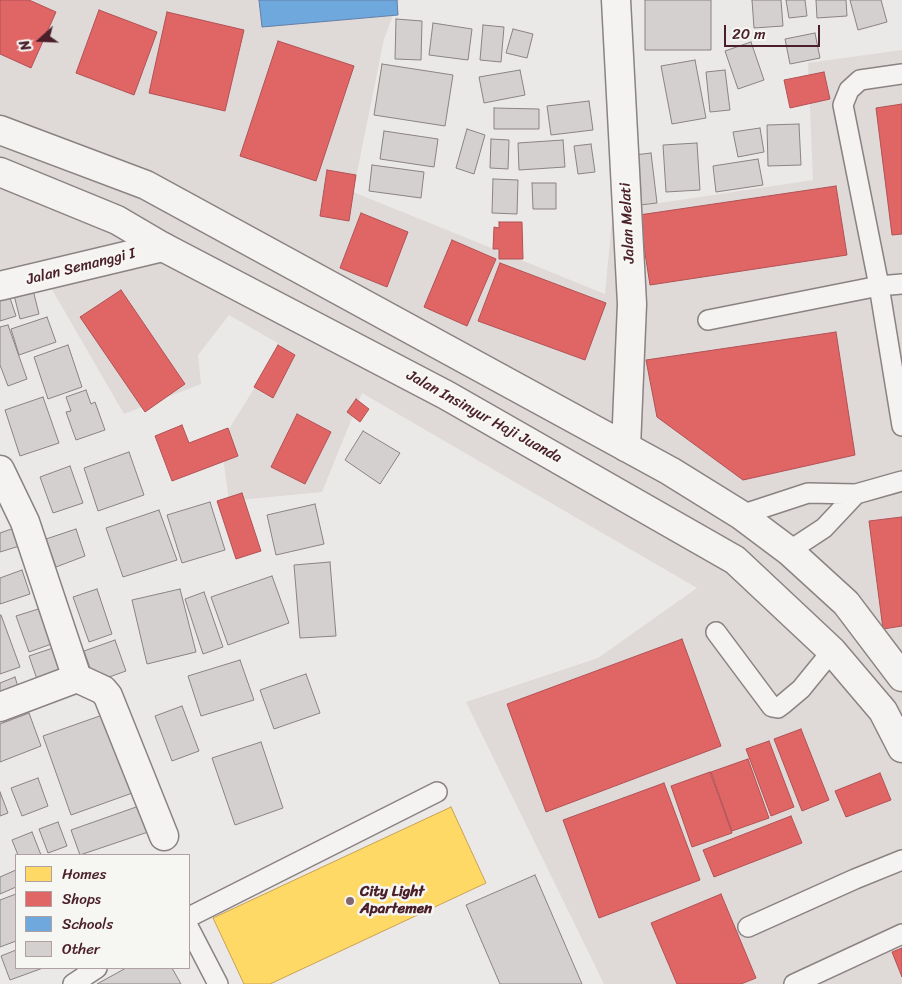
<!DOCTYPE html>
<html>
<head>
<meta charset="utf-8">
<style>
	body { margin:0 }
	#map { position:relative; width:902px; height:984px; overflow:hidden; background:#ebe9e7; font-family:Sriracha,sans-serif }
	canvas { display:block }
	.legend { position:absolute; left:15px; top:854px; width:175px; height:115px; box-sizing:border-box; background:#f6f6f2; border:1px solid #b1a0a2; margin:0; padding:6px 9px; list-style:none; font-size:15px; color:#4a1f2b }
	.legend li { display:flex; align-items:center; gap:10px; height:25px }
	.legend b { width:25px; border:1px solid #b1a0a2 }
	.north { position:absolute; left:15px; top:15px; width:50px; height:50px; -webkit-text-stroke:4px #f6f6f2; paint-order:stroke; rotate:250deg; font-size:14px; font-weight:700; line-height:20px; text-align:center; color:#4a1f2b }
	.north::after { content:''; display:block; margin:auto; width:18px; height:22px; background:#4a1f2b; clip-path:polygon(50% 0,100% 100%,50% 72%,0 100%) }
	.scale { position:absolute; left:724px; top:25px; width:96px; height:22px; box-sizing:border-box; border:2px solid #4a1f2b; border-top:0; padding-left:6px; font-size:15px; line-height:18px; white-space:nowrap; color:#4a1f2b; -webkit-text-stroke:4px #f6f6f2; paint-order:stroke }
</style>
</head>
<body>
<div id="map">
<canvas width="902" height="984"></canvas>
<ul class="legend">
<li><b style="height:14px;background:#ffd966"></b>Homes</li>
<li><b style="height:14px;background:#e06666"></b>Shops</li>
<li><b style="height:14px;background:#6fa8dc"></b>Schools</li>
<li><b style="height:14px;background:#d3d0cf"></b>Other</li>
</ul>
<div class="north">N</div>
<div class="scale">20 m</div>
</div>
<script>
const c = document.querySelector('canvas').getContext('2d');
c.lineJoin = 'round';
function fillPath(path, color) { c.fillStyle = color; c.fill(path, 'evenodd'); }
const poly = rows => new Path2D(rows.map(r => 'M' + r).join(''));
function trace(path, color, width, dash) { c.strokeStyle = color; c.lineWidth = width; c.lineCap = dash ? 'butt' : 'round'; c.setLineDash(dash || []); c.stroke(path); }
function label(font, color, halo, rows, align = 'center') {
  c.font = font + ' Sriracha,sans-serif'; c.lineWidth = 5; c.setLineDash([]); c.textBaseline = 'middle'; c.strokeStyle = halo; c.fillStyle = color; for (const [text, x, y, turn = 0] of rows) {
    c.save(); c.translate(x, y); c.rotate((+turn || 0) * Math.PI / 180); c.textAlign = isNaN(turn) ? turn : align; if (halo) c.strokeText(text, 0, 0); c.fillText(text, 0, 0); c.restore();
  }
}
fillPath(poly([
	[0,0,399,0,384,39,353,192,605,294,613,210,813,180,808,63,902,50,902,984,604,984,466,702,598,658,697,588,362,393,322,492,229,501,221,442,281,345,229,315,198,355,201,384,124,414,39,267,0,278]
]), '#dfd9d8');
const homes = poly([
	[451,807,486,883,270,984,244,984,213,918,451,807]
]);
fillPath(homes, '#ffd966');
trace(homes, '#c9a154', 1);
const shops = poly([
	[0,0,29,0,56,12,31,68,0,54,0,0],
	[99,10,157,32,134,95,76,73,99,10],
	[167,12,244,30,225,111,149,93,167,12],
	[278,41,354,66,316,181,240,156,278,41],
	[824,72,830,99,790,108,784,80,824,72],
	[902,104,902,234,892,235,876,108,902,104],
	[327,170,356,175,349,221,320,216,327,170],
	[836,186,847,255,650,285,639,215,836,186],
	[361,213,408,232,387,287,340,268,361,213],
	[499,222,522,222,523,259,499,259,499,249,493,249,494,227,499,228,499,222],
	[452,240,496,259,467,326,424,307,452,240],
	[500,263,606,303,585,360,478,321,500,263],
	[121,290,185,384,145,412,80,317,121,290],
	[836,332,855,455,743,480,657,417,646,360,836,332],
	[278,345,295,355,273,398,254,387,278,345],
	[356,399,369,409,360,422,347,412,356,399],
	[297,414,331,432,305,484,271,467,297,414],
	[182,425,189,443,228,428,238,456,172,481,155,436,182,425],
	[242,493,261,551,236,559,217,501,242,493],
	[902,517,902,626,883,629,869,521,902,517],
	[682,639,721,746,546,812,507,704,682,639],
	[801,729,829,800,802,811,774,739,801,729],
	[769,741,794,807,771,816,746,749,769,741],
	[748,759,769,818,732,831,711,772,748,759],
	[710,772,732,833,692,847,671,786,710,772],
	[880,773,891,800,846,817,835,791,880,773],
	[664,783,700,880,599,918,563,820,664,783],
	[791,816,802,843,714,877,703,850,791,816],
	[721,894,756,978,741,984,677,984,651,923,721,894],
	[902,948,902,977,892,952,902,948]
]);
fillPath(shops, '#e06666');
trace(shops, '#b35154', 1);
const schools = poly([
	[259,0,397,0,398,15,262,27,259,0]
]);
fillPath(schools, '#6fa8dc');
trace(schools, '#647fa7', 1);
const building = poly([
	[645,0,711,0,711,50,645,50,645,0],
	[752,0,781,0,783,26,754,28,752,0],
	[786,0,805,0,807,16,789,18,786,0],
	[816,0,846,0,847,16,817,18,816,0],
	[850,0,881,0,887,22,858,30,850,0],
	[396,19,422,21,421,60,395,59,396,19],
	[433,23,472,29,468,60,429,55,433,23],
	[483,25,504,27,501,62,480,60,483,25],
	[513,29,533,34,527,58,506,53,513,29],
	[815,33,820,58,790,64,785,39,815,33],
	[751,42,764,80,738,89,725,51,751,42],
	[695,60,706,118,672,124,661,66,695,60],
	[382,64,453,75,445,126,374,115,382,64],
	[520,70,525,95,484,103,479,77,520,70],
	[725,70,730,110,710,112,706,72,725,70],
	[589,101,593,130,551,135,547,106,589,101],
	[494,108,539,109,539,129,494,129,494,108],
	[799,124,801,165,768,166,767,125,799,124],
	[760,128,764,152,738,157,733,132,760,128],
	[467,129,485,135,474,174,456,168,467,129],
	[384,131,438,139,434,167,380,159,384,131],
	[491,139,509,140,508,169,490,168,491,139],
	[563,140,565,167,519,170,518,143,563,140],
	[697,143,700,190,666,192,663,145,697,143],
	[591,144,595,172,578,174,574,146,591,144],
	[651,153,657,203,632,206,626,156,651,153],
	[758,159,763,185,716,192,713,166,758,159],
	[372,165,424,172,421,198,369,191,372,165],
	[493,179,518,180,517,214,492,213,493,179],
	[532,183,556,183,556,209,533,209,532,183],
	[31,282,39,314,20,319,12,287,31,282],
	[7,289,16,316,0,321,0,291,7,289],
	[47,317,56,342,19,355,11,329,47,317],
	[8,325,27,379,8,386,0,365,0,327,8,325],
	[68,345,82,387,48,399,34,357,68,345],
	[86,390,91,404,95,402,105,430,76,440,66,412,71,411,66,397,86,390],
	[43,397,59,443,20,456,5,410,43,397],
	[363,431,400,453,380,484,345,460,363,431],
	[129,452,144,495,98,511,84,468,129,452],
	[70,466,83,503,53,513,40,477,70,466],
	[210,502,225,550,182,563,167,515,210,502],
	[315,504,324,544,276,555,267,515,315,504],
	[159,510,177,560,123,577,106,528,159,510],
	[20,526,26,544,0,552,0,533,20,526],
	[76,529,85,556,56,567,46,539,76,529],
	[330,562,336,636,300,638,294,565,330,562],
	[22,570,30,594,0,604,0,578,22,570],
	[272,576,289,623,228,645,211,597,272,576],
	[97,589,112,634,89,642,73,597,97,589],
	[180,589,196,652,147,664,132,600,180,589],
	[204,592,223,647,203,654,185,599,204,592],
	[48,606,60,641,29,652,16,616,48,606],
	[0,615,1,615,20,667,0,674,0,615],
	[115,640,126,671,95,682,84,651,115,640],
	[59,646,70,678,40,688,29,656,59,646],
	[240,660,254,700,201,716,188,676,240,660],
	[306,674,320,713,274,729,260,690,306,674],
	[15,677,19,690,0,697,0,683,15,677],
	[182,706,199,751,172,761,155,716,182,706],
	[111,712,138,791,71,815,43,736,111,712],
	[29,713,41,746,0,762,0,724,29,713],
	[261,742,283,808,235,825,212,758,261,742],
	[38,778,48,806,22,816,11,788,38,778],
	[0,792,8,813,0,816,0,792],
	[139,806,148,832,80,855,71,830,139,806],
	[58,822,67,846,48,853,39,829,58,822],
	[32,832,41,855,18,855,12,840,32,832],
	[16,870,16,887,0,894,0,877,16,870],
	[535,875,582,984,500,984,466,905,535,875],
	[16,894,16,941,0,947,0,900,16,894],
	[16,950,16,968,43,968,10,980,1,956,16,950],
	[126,968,172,968,181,984,97,984,126,968]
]);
fillPath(building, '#d3d0cf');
trace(building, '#8b8283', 1);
const lane = poly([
	[902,74,860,80,849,90,843,105,879,286,902,426],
	[708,320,879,286,902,284],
	[741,515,808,493,856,494,902,481],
	[789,551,824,528,856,494],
	[716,632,772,707,778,708,782,705,801,689,832,651],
	[189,917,437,792],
	[748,927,855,879,902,860],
	[189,928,218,984],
	[73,984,97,968],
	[794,984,902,934]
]);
const street = poly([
	[616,0,632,304,626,447],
	[0,286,163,247],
	[0,470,25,522,77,678,103,690,108,696,164,836],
	[0,707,77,678]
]);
const highway = poly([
	[0,130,146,185,670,471,741,515,789,551,846,603,902,677],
	[0,172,117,220,163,247,446,395,735,560,832,651,883,711,902,748]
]);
trace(lane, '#8b8283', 22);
trace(street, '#8b8283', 31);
trace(highway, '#8b8283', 31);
trace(lane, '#f4f3f1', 19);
trace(street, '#f4f3f1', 28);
trace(highway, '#f4f3f1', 28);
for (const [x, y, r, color] of [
	[350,901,5,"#82666d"]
]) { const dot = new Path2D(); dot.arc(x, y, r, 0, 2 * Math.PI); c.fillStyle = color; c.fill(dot); trace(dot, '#f6f6f2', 2); }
label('15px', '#4a1f2b', '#f6f6f2', [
	["Jalan Melati",628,223,-93],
	["Jalan Semanggi I",81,267,-14],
	["Jalan Insinyur Haji Juanda",484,417,29]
]);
label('bold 15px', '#4a1f2b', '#f6f6f2', [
	["City Light",360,892],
	["Apartemen",360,909]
], 'left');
</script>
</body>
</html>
